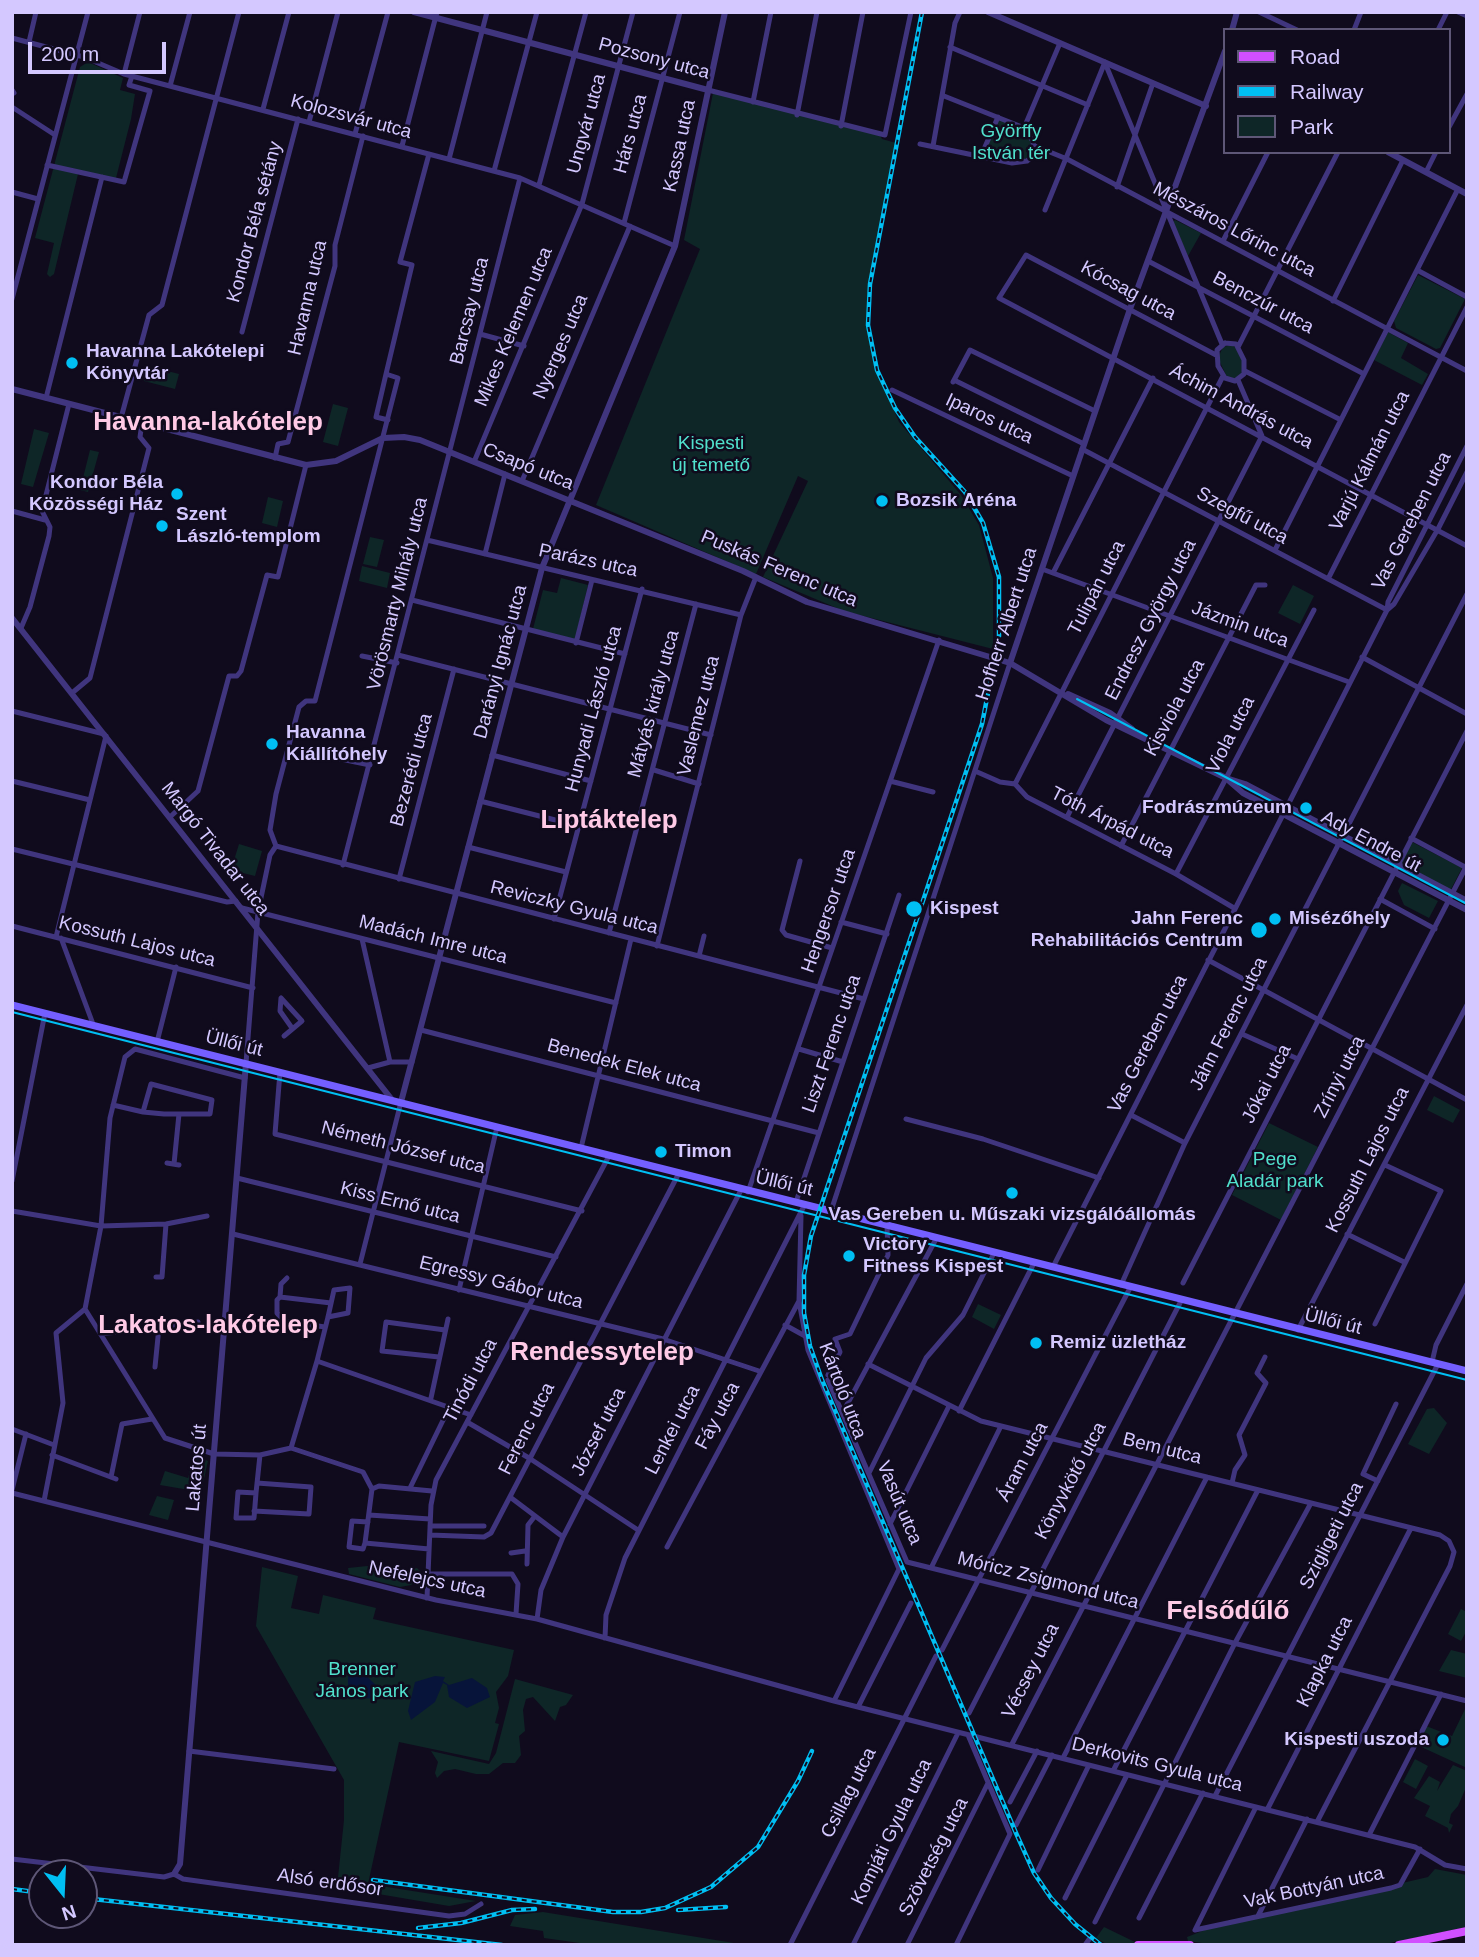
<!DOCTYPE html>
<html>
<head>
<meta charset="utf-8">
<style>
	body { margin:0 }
	#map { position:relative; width:1479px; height:1957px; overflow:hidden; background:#100b1d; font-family:Helvetica,sans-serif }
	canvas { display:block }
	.frame { position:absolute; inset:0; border:14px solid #d4c8ff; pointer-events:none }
	.legend { position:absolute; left:1223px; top:28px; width:228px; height:126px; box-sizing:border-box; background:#100b1d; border:2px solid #5e5777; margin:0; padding:9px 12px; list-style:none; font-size:21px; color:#d4c8ff }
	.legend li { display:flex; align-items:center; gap:14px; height:35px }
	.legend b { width:35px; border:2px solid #5e5777 }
	.north { position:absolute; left:28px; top:1859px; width:70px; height:70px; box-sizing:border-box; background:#100b1d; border:2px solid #5e5777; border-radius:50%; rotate:162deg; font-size:19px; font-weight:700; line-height:28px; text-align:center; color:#d4c8ff }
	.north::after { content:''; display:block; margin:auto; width:24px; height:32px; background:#00bff3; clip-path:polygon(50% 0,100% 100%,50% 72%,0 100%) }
	.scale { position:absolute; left:28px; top:42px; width:138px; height:32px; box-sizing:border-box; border:4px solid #d4c8ff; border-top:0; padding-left:9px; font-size:21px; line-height:24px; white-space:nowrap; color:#d4c8ff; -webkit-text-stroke:5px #100b1d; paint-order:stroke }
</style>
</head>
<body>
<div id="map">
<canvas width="1479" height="1957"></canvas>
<div class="frame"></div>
<ul class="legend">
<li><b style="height:9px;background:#d14fff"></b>Road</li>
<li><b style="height:9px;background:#00bff3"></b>Railway</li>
<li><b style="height:19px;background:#0e2627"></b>Park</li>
</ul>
<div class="north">N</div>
<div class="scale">200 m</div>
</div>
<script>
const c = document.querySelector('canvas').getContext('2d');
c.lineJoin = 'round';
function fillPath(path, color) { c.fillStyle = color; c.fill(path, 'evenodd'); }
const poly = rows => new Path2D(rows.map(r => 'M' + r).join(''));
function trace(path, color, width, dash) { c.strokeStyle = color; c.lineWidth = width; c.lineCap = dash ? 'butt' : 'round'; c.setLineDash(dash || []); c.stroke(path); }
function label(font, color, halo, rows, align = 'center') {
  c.font = font + ' Helvetica,sans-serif'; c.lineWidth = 5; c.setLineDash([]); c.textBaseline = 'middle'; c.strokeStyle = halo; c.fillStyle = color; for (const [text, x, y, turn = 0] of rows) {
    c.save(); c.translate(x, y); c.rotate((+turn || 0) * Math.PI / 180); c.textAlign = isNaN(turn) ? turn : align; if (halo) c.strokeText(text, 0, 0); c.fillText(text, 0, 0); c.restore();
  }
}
fillPath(poly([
	[88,62,123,78,120,90,135,94,131,119,115,182,78,174,54,274,50,277,47,274,54,243,35,238,80,67],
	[713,93,880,135,882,139,896,143,868,292,867,325,873,362,899,422,961,495,979,525,993,578,993,649,844,611,763,577,808,481,798,476,756,574,596,505,700,249,684,240],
	[998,117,1026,131,1035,152,1020,163,981,156],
	[1175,220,1201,233,1188,256,1173,222],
	[1418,275,1465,299,1440,348,1436,349,1396,328,1394,321],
	[1388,332,1408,343,1401,358,1428,374,1422,385,1374,360],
	[1232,345,1239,350,1244,367,1241,375,1234,379,1227,377,1218,358,1223,347],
	[148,366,179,374,175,389,144,381],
	[333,404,348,408,338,446,323,442],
	[34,429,49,433,33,487,21,484],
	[90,450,99,452,88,492,80,490],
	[268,497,283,501,277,527,262,523],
	[370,537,384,540,377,567,363,564],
	[362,566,390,573,387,588,359,581],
	[561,578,588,585,575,640,533,629,543,590,557,593],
	[1293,585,1314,596,1300,624,1278,613],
	[1412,842,1462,868,1450,891,1400,865],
	[239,844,262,851,255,876,231,870],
	[1402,883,1438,901,1429,918,1404,905,1398,891],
	[1434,1096,1460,1110,1453,1123,1427,1110],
	[1269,1123,1318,1147,1281,1220,1232,1195],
	[978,1304,1001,1315,994,1329,972,1317],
	[1434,1408,1447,1423,1429,1454,1408,1444,1427,1409],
	[194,1454,208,1461,201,1492,160,1485,165,1471,188,1478],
	[157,1496,174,1500,168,1520,149,1515],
	[377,1565,397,1573,417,1568,423,1574,411,1585,400,1587,349,1574,348,1568],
	[262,1567,298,1576,291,1608,319,1614,323,1595,376,1608,373,1619,514,1650,508,1676,496,1692,499,1708,495,1723,499,1724,489,1761,399,1742,368,1884,476,1901,449,1906,337,1887,344,1820,344,1780,256,1626],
	[1461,1609,1467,1612,1467,1630,1461,1641,1448,1634],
	[1451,1650,1467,1654,1467,1678,1439,1671],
	[515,1679,573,1695,566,1705,560,1707,555,1721,533,1697,526,1699,523,1710,525,1731,519,1736,521,1755,515,1763,503,1763,489,1774,476,1774,455,1769,444,1771,437,1778,435,1773,438,1762,431,1751,489,1764,496,1753],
	[1467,1705,1467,1768,1417,1745,1426,1726,1452,1736],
	[1415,1759,1428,1766,1416,1789,1403,1782],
	[1453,1765,1467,1771,1467,1785,1458,1806,1451,1814,1449,1823,1453,1825,1449,1833,1448,1828,1425,1816,1430,1806,1414,1798,1429,1776,1440,1782,1437,1791],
	[1435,1869,1467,1875,1467,1927,1380,1945,1216,1945,1188,1941,1187,1937,1210,1928,1428,1877],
	[543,1912,734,1943,740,1945,594,1945,544,1938,543,1931,510,1926,515,1915],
	[1104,1927,1135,1942,1135,1945,1108,1945,1096,1938]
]), '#0e2627');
fillPath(poly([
	[360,1670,380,1689,375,1698,356,1699,348,1690,348,1676],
	[435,1676,445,1677,443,1681,449,1685,472,1678,487,1688,490,1697,467,1708,449,1697,447,1685,443,1683,435,1702,411,1720,408,1711,415,1682]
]), '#07143a');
trace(poly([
	[1259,12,1297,30],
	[1458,12,1467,16],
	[1354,30,1361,12],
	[1438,30,1447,12],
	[12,38,84,57,124,74,520,178,675,246],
	[29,42,36,12],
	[950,47,1088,105],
	[1105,63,1222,344],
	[124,74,140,12],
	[170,86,190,12],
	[12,90,14,93],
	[708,90,885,135,911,12],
	[753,102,771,12],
	[12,107,55,135],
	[263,109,289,12],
	[797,115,817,12],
	[309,122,338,12],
	[841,126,863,12],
	[1449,127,1467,94],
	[1024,128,1060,43],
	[355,134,388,12],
	[920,144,1012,163,1027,161,1034,155,1033,141,1022,127,944,96],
	[402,146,437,12],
	[933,146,955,23,960,12],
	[1035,146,1067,159,1467,371],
	[981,156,998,117],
	[449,159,487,12],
	[47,165,124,182,150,91,129,85,132,76],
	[494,171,537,12],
	[1426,172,1436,152],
	[539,185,586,12],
	[1117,187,1153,83],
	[12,192,38,199],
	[1045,210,1105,62],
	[624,223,680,12],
	[1223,241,1268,152],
	[1148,261,1364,374],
	[1417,270,1467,297],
	[12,299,88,12],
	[1333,301,1403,160],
	[242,332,298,119],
	[480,334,524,346],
	[1225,343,1236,344,1244,360,1244,374,1235,381,1225,378,1218,366,1217,350,1225,343],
	[1238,347,1338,152],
	[1216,355,1026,255,999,298,1467,546],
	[1245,371,1341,420],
	[386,374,376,417,388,420],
	[954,380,1084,444],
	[953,382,970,350,1095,411],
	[892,390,1073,476],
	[46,398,102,177],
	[121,418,149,315,162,305,239,12],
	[1082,449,1387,610],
	[275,458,278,444,288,442,335,266,335,245,363,136],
	[474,462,582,204,633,12],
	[522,481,630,226],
	[12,511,45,520],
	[427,540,741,615],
	[1275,550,1458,189],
	[485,554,505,474],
	[1042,569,1349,682],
	[1053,573,1153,378],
	[1328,579,1467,307],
	[412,600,625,654],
	[1387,610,1394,604,1438,529,1467,472],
	[21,628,30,607,49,536,50,527,42,511,69,404],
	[576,643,592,580],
	[398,655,711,735],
	[362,656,397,663],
	[1362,657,1467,714],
	[72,693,90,678,149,448,140,437,142,423],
	[12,711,104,734],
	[492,755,591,781],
	[336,758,370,765],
	[654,770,699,784],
	[975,771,1000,782,1015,784],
	[12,781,90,800],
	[890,781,933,792],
	[1015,784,1223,376],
	[1015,784,1027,797,1176,874,1234,908],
	[480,801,579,826],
	[170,817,198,791,229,676,237,676,241,671,267,575,278,577,306,465],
	[1067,817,1262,436,1238,380],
	[1411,838,1465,867],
	[276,846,270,830,276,794,299,707,306,701,315,701,398,378,386,374,412,265,400,262,429,154],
	[276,846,864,999],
	[1121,846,1256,585,1265,585],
	[468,847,566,872],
	[12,849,227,902,236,901],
	[800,861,782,930,786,935,832,948],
	[343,865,520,178],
	[1176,874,1314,610],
	[399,879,454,669],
	[1380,899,1435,929],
	[242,908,616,1003],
	[554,919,642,589],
	[841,922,887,934],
	[12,926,253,988],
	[609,933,696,604],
	[56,937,106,736],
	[61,938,93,1024],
	[362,939,390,1062],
	[657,946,741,615,756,577],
	[699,956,704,936],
	[1208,960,1467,1100],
	[421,1030,819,1133],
	[1242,1034,1298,1059],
	[284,1036,302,1021,281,998,280,1011,292,1028],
	[157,1042,176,967],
	[799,1049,843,1062],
	[246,1063,258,912,270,855,276,846],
	[368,1068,390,1062,412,1062],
	[280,1072,275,1134,582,1211],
	[113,1105,143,1112,164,1114,210,1114,212,1100,151,1084,143,1112],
	[1131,1115,1185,1143],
	[906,1119,983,1139,1099,1178],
	[581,1148,631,939],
	[167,1163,179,1165],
	[174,1164,179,1114],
	[237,1178,556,1257],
	[12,1181,45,1013],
	[748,1192,939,640],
	[796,1202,899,895],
	[12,1211,101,1226,166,1224,207,1216],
	[831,1211,1010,663],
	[801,1216,799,1301,808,1350,899,1569,834,1701],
	[233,1234,663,1339,759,1371],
	[1347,1234,1404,1262],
	[360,1264,401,1102],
	[1053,1267,1387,610,1388,602,1467,446],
	[156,1277,162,1277,166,1224],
	[1183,1283,1467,731],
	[1121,1285,1185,1143,1467,594],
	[459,1290,497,1127],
	[280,1297,281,1284,287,1278],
	[85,1309,165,1438,214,1454,260,1455,291,1448,363,1472,372,1489,365,1543,429,1549],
	[1375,1324,1441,1191,1385,1165],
	[785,1325,805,1336],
	[325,1327,284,1321,277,1313,277,1300,280,1297,331,1303],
	[1298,1330,1467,1005],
	[101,1334,198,1322],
	[439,1357,382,1351,386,1322,445,1330],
	[317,1361,328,1317,334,1290,350,1288,348,1313,328,1317],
	[1432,1362,1436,1345,1467,1284],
	[868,1364,981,1421,1440,1535,1449,1541,1454,1552,1450,1566,1317,1822],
	[155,1367,159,1327],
	[828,1375,840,1352,835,1339,850,1334,888,1255,887,1225],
	[828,1380,907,1562,1467,1701],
	[431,1398,448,1319],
	[959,1411,1034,1263],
	[843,1412,936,1239],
	[467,1422,529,1458,638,1530],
	[12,1429,54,1445],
	[291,1448,317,1361,471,1415],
	[52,1455,116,1479],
	[869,1473,926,1358,963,1315,994,1253],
	[111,1477,122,1424,152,1419],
	[1378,1481,1363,1474,1396,1404],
	[1232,1483,1235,1470,1245,1455,1239,1435,1266,1383,1257,1373,1265,1357],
	[410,1488,450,1406],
	[372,1489,379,1486,432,1491],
	[12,1490,26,1434],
	[12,1493,436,1600,537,1619,834,1701,1415,1847,1445,1865,1467,1869],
	[256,1493,238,1492,236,1518,254,1518,256,1493,260,1455],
	[510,1497,563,1537],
	[44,1501,63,1403,56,1333,85,1309,101,1226,110,1118,125,1057,135,1049,245,1078],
	[254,1511,309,1514,311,1487,257,1483],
	[369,1515,430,1519],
	[890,1524,949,1406],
	[430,1526,484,1526],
	[430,1535,484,1537,491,1533,679,1173],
	[365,1543,363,1549,349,1547,352,1521,368,1522],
	[667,1547,799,1301],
	[511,1553,525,1551],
	[527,1564,528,1525,535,1516],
	[931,1568,1001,1426],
	[428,1574,512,1574,518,1584,516,1614],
	[427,1598,431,1505,436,1480,609,1156],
	[537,1619,541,1590,563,1537,741,1190],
	[605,1638,606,1615,625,1558,805,1204],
	[942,1650,1130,1288],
	[858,1707,911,1603],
	[969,1713,1181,1301],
	[1012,1744,1467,865],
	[189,1751,334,1769],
	[1063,1758,1207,1477],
	[1113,1771,1258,1490],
	[1215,1796,1438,1364],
	[1010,1802,1037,1751],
	[1256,1807,1195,1930,1391,1888,1400,1885,1420,1849],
	[1267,1810,1411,1528],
	[1016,1825,1052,1755],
	[1369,1835,1441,1694],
	[12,1859,164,1877,174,1874,183,1879,449,1916,465,1914,481,1904],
	[1038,1870,1089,1765],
	[1065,1898,1127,1775],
	[1258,1916,1307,1819],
	[1139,1918,1203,1793],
	[1095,1922,1235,1643,1311,1503],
	[790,1945,936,1656],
	[853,1945,958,1733],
	[907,1945,988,1783],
	[956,1945,1010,1834,968,1735],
	[1085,1945,1090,1938]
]), '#40357e', 5);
trace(poly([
	[414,12,708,90],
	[988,12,1206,106],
	[1232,30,1237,12],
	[1388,152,1467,194],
	[12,389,306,465,336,461,383,438,404,437,420,440,743,571,807,602,1010,663,1106,720,1226,778,1245,784,1467,901],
	[12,618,393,1101],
	[1010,663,1130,309,1225,51],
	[1068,694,1110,713,1132,729],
	[1228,780,1243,793,1467,910],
	[401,1102,542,568,675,246,725,12],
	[174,1874,180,1864,246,1063]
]), '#40357e', 6);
trace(poly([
	[12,1005,1467,1371]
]), '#745fff', 7);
trace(poly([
	[1138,1945,1190,1945],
	[1399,1945,1467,1931]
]), '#d14fff', 8);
trace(poly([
	[1077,699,1467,904],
	[12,1012,1467,1380]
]), '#00bff3', 2);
const rail = poly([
	[922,12,870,284,868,325,877,370,895,408,915,437,965,492,983,523,999,577,999,636,982,724,811,1236,804,1275,804,1313,810,1346,822,1380,1016,1833,1034,1873,1051,1898,1075,1924,1101,1945],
	[373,1880,613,1912,641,1912,665,1908,711,1887,758,1847,798,1781,812,1751],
	[12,1889,42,1893],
	[84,1898,502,1945],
	[678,1910,726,1907],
	[418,1928,461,1923,512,1910,535,1909]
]);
trace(rail, '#00bff3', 4.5);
trace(rail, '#100b1d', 2, [5]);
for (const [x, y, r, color] of [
	[72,363,7,"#00bff3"],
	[177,494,7,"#00bff3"],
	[882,501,7,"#00bff3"],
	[162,526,7,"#00bff3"],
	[272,744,7,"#00bff3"],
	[1306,808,7,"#00bff3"],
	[914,909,9,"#00bff3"],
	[1275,919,7,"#00bff3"],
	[1259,930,9,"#00bff3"],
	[661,1152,7,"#00bff3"],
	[1012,1193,7,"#00bff3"],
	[849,1256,7,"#00bff3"],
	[1036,1343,7,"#00bff3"],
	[1443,1740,7,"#00bff3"]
]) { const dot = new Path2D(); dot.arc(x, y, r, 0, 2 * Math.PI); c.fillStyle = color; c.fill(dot); trace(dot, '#100b1d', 2.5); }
label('19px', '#d4c8ff', '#100b1d', [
	["Pozsony utca",654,59,15],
	["Kolozsvár utca",351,117,15],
	["Ungvár utca",587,124,-75],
	["Hárs utca",631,134,-75],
	["Kassa utca",680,146,-78],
	["Kondor Béla sétány",255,222,-75],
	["Mészáros Lőrinc utca",1234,230,28],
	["Kócsag utca",1128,291,28],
	["Havanna utca",308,298,-77],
	["Benczúr utca",1263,303,28],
	["Barcsay utca",470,311,-76],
	["Mikes Kelemen utca",514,327,-67],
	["Nyerges utca",561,347,-67],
	["Áchim András utca",1241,407,28],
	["Iparos utca",989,419,25],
	["Varjú Kálmán utca",1370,461,-63],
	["Csapó utca",528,467,22],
	["Szegfű utca",1242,516,28],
	["Vas Gereben utca",1412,521,-63],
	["Parázs utca",588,561,12],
	["Puskás Ferenc utca",779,569,23],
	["Tulipán utca",1097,588,-63],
	["Vörösmarty Mihály utca",398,594,-76],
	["Endresz György utca",1151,620,-63],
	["Hofherr Albert utca",1007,624,-72],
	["Jázmin utca",1240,625,20],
	["Darányi Ignác utca",501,662,-75],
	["Mátyás király utca",654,704,-75],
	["Kisviola utca",1175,708,-62],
	["Hunyadi László utca",594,709,-75],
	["Vaslemez utca",699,716,-76],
	["Viola utca",1231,735,-63],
	["Bezerédi utca",412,770,-75],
	["Tóth Árpád utca",1112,823,27],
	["Ady Endre út",1371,842,28],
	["Margó Tivadar utca",215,849,52],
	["Reviczky Gyula utca",574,908,14],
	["Hengersor utca",829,911,-71],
	["Madách Imre utca",433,940,14],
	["Kossuth Lajos utca",137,942,14],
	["Jáhn Ferenc utca",1229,1024,-63],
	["Üllői út",234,1044,14],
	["Liszt Ferenc utca",832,1044,-71],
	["Vas Gereben utca",1148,1044,-63],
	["Benedek Elek utca",624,1066,15],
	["Zrínyi utca",1340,1077,-63],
	["Jókai utca",1267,1084,-63],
	["Németh József utca",403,1148,14],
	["Kossuth Lajos utca",1368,1160,-63],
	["Üllői út",784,1184,13],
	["Kiss Ernő utca",400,1203,14],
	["Egressy Gábor utca",501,1283,14],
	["Üllői út",1333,1322,14],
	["Tinódi utca",471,1381,-62],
	["Kártoló utca",842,1391,69],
	["Fáy utca",718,1416,-62],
	["Ferenc utca",527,1429,-63],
	["Lenkei utca",673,1430,-63],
	["József utca",599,1432,-63],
	["Bem utca",1162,1449,14],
	["Áram utca",1023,1462,-62],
	["Lakatos út",197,1468,-85],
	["Könyvkötő utca",1071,1481,-62],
	["Vasút utca",899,1503,67],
	["Szigligeti utca",1332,1536,-63],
	["Nefelejcs utca",427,1580,12],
	["Móricz Zsigmond utca",1048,1581,14],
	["Klapka utca",1325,1662,-63],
	["Vécsey utca",1031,1671,-63],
	["Derkovits Gyula utca",1157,1765,14],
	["Csillag utca",849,1793,-63],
	["Komjáti Gyula utca",892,1832,-64],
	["Szövetség utca",934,1857,-63],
	["Alsó erdősor",330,1883,8],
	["Vak Bottyán utca",1314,1888,-12]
]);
label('19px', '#51e1cd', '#100b1d', [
	["Györffy",1011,132],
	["István tér",1011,154],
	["Kispesti",711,444],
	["új temető",711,466],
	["Pege",1275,1160],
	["Aladár park",1275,1182],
	["Brenner",362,1670],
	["János park",362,1692]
]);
label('bold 19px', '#d4c8ff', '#100b1d', [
	["Havanna Lakótelepi",86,352],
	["Könyvtár",86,374],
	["Kondor Béla",163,483,"right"],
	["Közösségi Ház",163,505,"right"],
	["Bozsik Aréna",896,501],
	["Szent",176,515],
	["László-templom",176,537],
	["Havanna",286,733],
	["Kiállítóhely",286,755],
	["Fodrászmúzeum",1292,808,"right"],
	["Kispest",930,909],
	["Jahn Ferenc",1243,919,"right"],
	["Rehabilitációs Centrum",1243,941,"right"],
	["Misézőhely",1289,919],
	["Timon",675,1152],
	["Vas Gereben u. Műszaki vizsgálóállomás",1012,1215,"center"],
	["Victory",863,1245],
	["Fitness Kispest",863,1267],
	["Remiz üzletház",1050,1343],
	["Kispesti uszoda",1429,1740,"right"]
], 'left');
label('bold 26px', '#ffcae6', '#100b1d', [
	["Havanna-lakótelep",208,423],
	["Liptáktelep",609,821],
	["Lakatos-lakótelep",208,1326],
	["Rendessytelep",602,1353],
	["Felsődűlő",1228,1612]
]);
</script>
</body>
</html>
